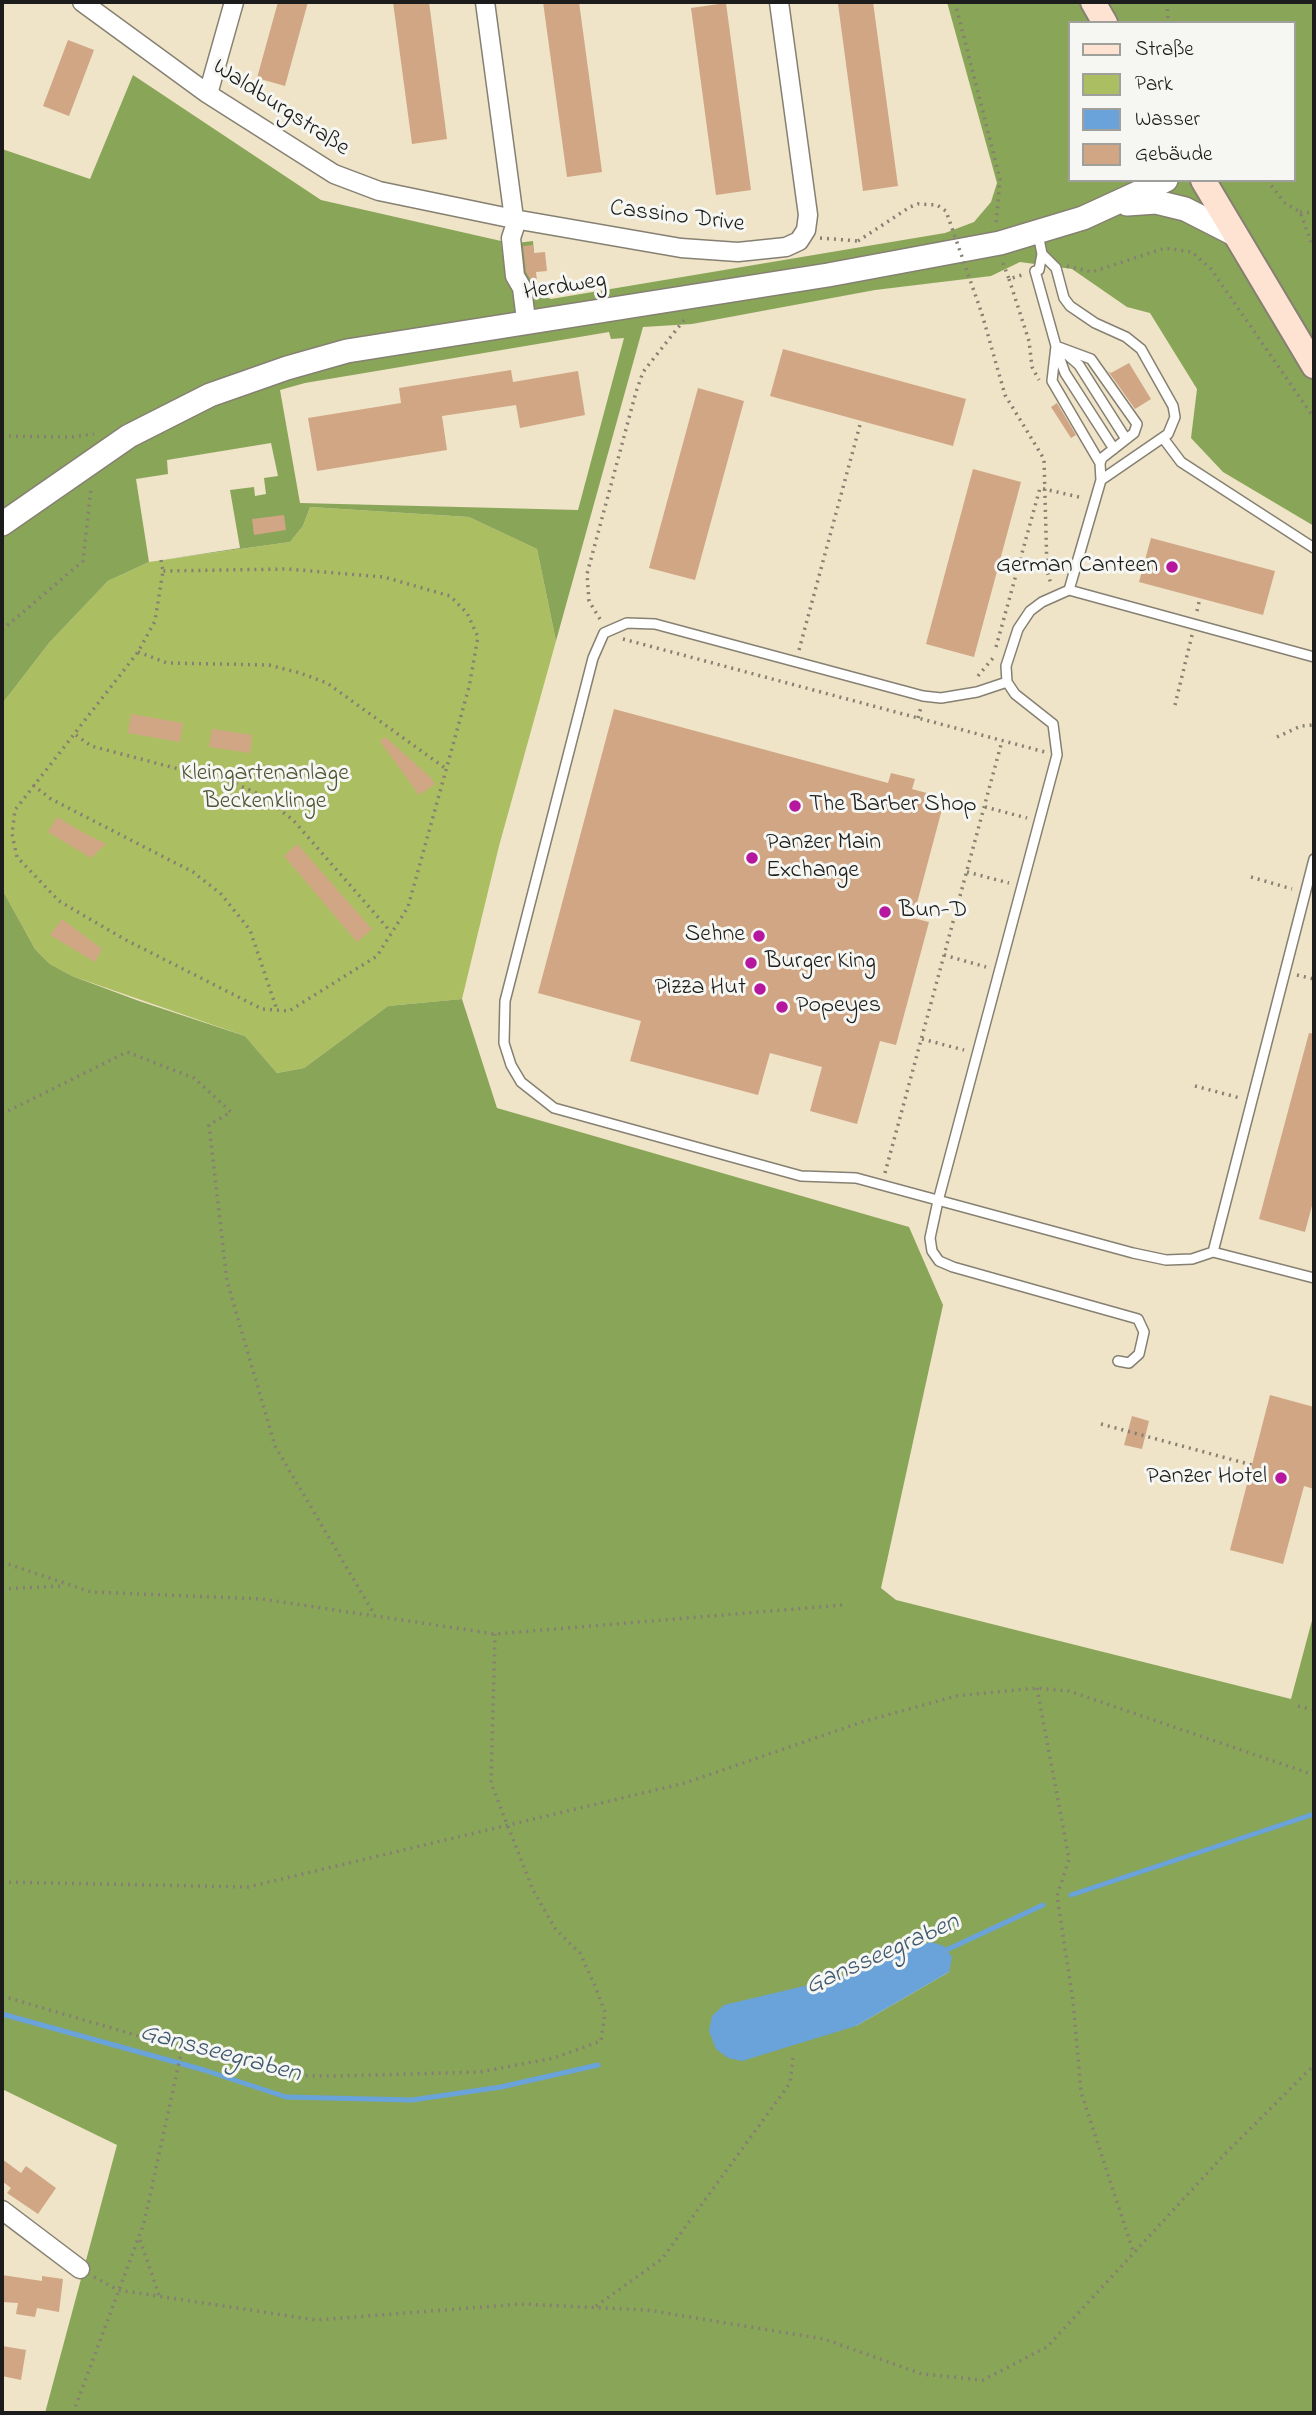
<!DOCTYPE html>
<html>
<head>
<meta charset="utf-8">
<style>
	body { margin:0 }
	#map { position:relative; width:1316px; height:2415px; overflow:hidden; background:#efe3c8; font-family:"Indie Flower",sans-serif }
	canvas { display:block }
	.frame { position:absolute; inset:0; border:4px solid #1c1c1c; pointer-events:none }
	.legend { position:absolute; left:1068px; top:21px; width:228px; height:161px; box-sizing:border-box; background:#f6f6f2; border:2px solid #9f9f9c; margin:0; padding:9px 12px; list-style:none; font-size:21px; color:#1c1c1c }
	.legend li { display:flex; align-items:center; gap:14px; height:35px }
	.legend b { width:35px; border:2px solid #9f9f9c }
</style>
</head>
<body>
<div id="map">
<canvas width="1316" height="2415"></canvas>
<div class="frame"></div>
<ul class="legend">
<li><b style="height:9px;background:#fee3d2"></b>Straße</li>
<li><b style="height:19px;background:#acbe62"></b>Park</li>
<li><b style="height:19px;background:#6aa3d9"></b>Wasser</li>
<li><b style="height:19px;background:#d0a684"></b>Gebäude</li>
</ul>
</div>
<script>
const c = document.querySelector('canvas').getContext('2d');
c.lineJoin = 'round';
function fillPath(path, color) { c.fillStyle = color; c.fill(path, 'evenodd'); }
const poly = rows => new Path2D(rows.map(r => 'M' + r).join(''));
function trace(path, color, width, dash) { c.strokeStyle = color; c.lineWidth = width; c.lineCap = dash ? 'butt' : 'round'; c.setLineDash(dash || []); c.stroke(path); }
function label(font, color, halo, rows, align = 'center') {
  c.font = font + ' "Indie Flower",sans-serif'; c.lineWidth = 6; c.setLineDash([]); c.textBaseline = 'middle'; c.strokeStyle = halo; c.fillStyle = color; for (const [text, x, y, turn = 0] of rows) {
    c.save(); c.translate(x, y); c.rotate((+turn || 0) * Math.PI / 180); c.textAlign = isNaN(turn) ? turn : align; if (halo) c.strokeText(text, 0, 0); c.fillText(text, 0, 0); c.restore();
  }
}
fillPath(poly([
	[310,507,469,517,537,549,556,641,499,846,462,999,388,1006,304,1068,277,1073,245,1036,72,976,50,964,35,949,2,889,2,704,49,643,108,581,149,562,290,542,303,526]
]), '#acbe62');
fillPath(poly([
	[947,2,1314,2,1314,526,1223,472,1191,438,1197,389,1150,313,1127,307,1072,269,1020,262,991,276,875,290,692,324,643,327,556,641,537,549,469,517,310,507,303,526,290,542,162,560,240,548,230,490,254,487,255,496,266,494,264,478,278,476,271,443,167,460,168,474,136,479,149,562,108,581,49,643,2,704,2,149,90,179,133,75,321,200,501,241,502,249,517,248,517,243,533,241,537,288,540,295,551,299,945,233,974,222,991,202,997,183],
	[1069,23,1293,23,1293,180,1069,180],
	[609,332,611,339,624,338,578,510,300,503,280,390,305,383],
	[2,889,35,949,50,964,72,976,139,1001,245,1036,277,1073,304,1068,388,1006,462,999,497,1108,909,1227,943,1305,881,1588,896,1600,1291,1699,1314,1613,1314,2413,45,2413,117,2145,2,2089],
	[931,1942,949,1972,856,2026,800,1988,838,1978,908,1948]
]), '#89a558');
fillPath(poly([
	[931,1942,944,1946,952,1957,949,1972,856,2026,742,2061,728,2058,716,2049,709,2031,712,2016,724,2005,838,1978,908,1948]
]), '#6aa3d9');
trace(poly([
	[1071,1895,1314,1814],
	[942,1952,1043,1905],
	[2,2014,204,2070,286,2097,412,2100,501,2087,598,2065]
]), '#6aa3d9', 5);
fillPath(poly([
	[278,2,308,2,285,86,257,78],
	[393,2,429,2,447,139,412,144],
	[543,2,579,2,602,172,567,177],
	[873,2,898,186,863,191,838,4],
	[726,3,751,190,716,195,691,8],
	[68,40,94,50,69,116,43,106],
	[533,245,534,253,545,252,547,271,536,272,537,281,532,282,526,272,523,246],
	[783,349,966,399,953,446,770,396],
	[1129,363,1151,399,1135,409,1108,371,1111,373],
	[511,370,513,382,578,371,585,415,520,428,516,405,442,416,447,450,317,471,308,418,401,403,399,388],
	[698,388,744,401,695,580,649,568],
	[1057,403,1076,435,1071,438,1051,407],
	[973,469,1021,482,974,657,926,644],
	[284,515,286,530,254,535,252,519],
	[1151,538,1275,571,1263,615,1139,582],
	[614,709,888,783,891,773,915,779,912,789,945,798,913,918,929,922,896,1045,880,1041,857,1124,810,1111,822,1067,770,1053,758,1095,630,1061,641,1021,538,993],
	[131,714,183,723,180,742,128,733],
	[212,729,252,735,250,753,209,747],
	[385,737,429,776,435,784,419,795,380,741],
	[57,817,84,833,106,844,91,858,48,832],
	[297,844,372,929,357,942,284,856],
	[62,919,102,949,95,962,50,935],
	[1309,1033,1314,1034,1314,1198,1305,1232,1259,1219],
	[1270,1395,1314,1407,1314,1489,1304,1486,1283,1564,1230,1550],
	[1132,1416,1149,1421,1142,1449,1124,1445],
	[2,2159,21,2173,26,2166,56,2188,38,2214,7,2193,11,2188,2,2181],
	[2,2275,42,2281,42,2276,63,2279,59,2312,37,2308,35,2317,16,2314,18,2303,2,2302],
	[2,2346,26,2350,21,2380,2,2376]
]), '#d0a684');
const service = poly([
	[1038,234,1042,254,1039,270,1035,271,1056,346,1052,381,1100,463,1101,480,1069,590,1314,657],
	[1042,254,1056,268,1064,298,1070,306,1095,323,1126,337,1141,349,1173,406,1175,417,1168,434,1101,480],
	[1056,346,1091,359,1137,424,1134,433,1102,458,1100,463],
	[1057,351,1065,373,1114,449],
	[1063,351,1079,365,1126,439],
	[1163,438,1181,462,1314,548],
	[1069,590,1042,602,1030,611,1018,629,1006,666,1007,682,977,692,941,698,923,696,655,624,627,623,604,633,593,658,505,1001,504,1043,511,1065,521,1082,554,1108,801,1176,856,1178,1133,1253,1166,1260,1192,1259,1213,1252,1314,1278],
	[1007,682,1015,694,1053,724,1057,755,938,1201,930,1238,932,1251,939,1261,953,1267,1138,1319,1144,1332,1139,1354,1129,1363,1118,1361],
	[1213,1252,1314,859]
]);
const minor = poly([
	[82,2,208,94,334,174,379,191,514,219,681,248,738,252,786,247,799,241,806,230,808,215,779,2],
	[485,2,515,226,511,238,515,276,522,288,526,320],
	[208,94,234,2],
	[2,2210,80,2269]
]);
const tertiary = poly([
	[1127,204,1156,202,1185,209,1236,235],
	[2,524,129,436,210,395,287,368,347,351,828,275,1000,243,1083,218,1166,180]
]);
const secondary = poly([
	[1093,2,1105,23],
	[1203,180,1314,366]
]);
trace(service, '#868072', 12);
trace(minor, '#868072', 21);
trace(tertiary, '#868072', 26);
trace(secondary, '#868072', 28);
trace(poly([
	[955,2,1000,179,996,224],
	[1167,2,1168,23],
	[1267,180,1285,203,1300,212,1314,249],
	[1300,212,1314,213],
	[820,238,858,241],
	[1003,263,1009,279,1022,275],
	[1067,266,1092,272,1165,248,1192,252,1211,269,1314,418],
	[1009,279,1029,341,1032,367,1039,380],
	[982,314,1005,395,1044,459,1047,571,1051,584],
	[2,436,72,437,94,434],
	[161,560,163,571,155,621,138,652,15,810,12,834,17,857,59,901,124,939,262,1009,289,1011,377,956,408,907,469,687,478,637,467,613,450,596,384,577,287,569,163,571],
	[1197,611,1200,598],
	[600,619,589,601,587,574,636,392,643,372,684,320,684,317],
	[2,630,83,561,91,488],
	[623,639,1045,752],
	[996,647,1040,488,1083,498],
	[799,650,861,421],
	[138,652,167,663,269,665,300,673,327,683,445,768],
	[978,676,993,658],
	[1175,705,1192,635],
	[918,718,921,707],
	[76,735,91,746,236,784,261,795,293,820,391,932],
	[1277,737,1301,726,1314,725],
	[33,785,51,799,193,872,221,894,250,930,277,1010],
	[985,807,1027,818],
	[967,872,1009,883],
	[1251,877,1292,889],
	[944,955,986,967],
	[1297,975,1314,979],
	[922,1039,964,1050],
	[1195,1086,1240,1098],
	[2,1114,127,1052,194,1078,231,1112,209,1125,227,1281,275,1446,374,1614],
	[885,1173,1002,741],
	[1101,1424,1252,1465],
	[2,1562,91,1592,262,1599,495,1634,843,1605],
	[2,1589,63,1586],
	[1037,1688,1069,1859,1057,1896,1073,2001,1081,2092,1134,2254],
	[1298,1706,1314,1710],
	[2,1882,248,1887,685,1783,862,1722,956,1696,1037,1688,1069,1691,1314,1775],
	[2,1996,272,2075,335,2076,480,2072,554,2058,601,2041,605,2012,595,1986,580,1953,556,1930,533,1890,491,1783,495,1634],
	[140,2240,160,2298],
	[94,2277,118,2290,316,2320,521,2304,647,2310,824,2339,922,2374,983,2380,1047,2347,1224,2155,1314,2065],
	[596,2306,662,2259,790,2083,793,2058],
	[73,2413,144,2223,182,2049]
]), '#868072', 3.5, [2, 5]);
trace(service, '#fff', 9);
trace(minor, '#fff', 18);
trace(tertiary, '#fff', 23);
trace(secondary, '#fee3d2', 24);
trace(poly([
	[858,241,910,207,918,204,937,205,946,211,982,314]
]), '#868072', 3.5, [2, 5]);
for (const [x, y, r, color] of [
	[1172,567,7,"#b5179e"],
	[795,806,7,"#b5179e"],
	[752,858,7,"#b5179e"],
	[885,912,7,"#b5179e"],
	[759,936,7,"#b5179e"],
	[751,963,7,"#b5179e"],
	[760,989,7,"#b5179e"],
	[782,1007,7,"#b5179e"],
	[1281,1478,7,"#b5179e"]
]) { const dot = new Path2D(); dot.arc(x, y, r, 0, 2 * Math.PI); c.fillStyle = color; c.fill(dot); trace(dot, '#f6f6f2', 2.5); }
label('24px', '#1c1c1c', '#f6f6f2', [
	["Waldburgstraße",280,109,33],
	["Cassino Drive",677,218,7],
	["Herdweg",565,288,-9]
]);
label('24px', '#1c1c1c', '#f6f6f2', [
	["German Canteen",1158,567,"right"],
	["The Barber Shop",809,806],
	["Panzer Main",766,844],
	["Exchange",766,872],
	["Bun-D",899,912],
	["Sehne",745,936,"right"],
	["Burger King",765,963],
	["Pizza Hut",746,989,"right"],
	["Popeyes",796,1007],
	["Panzer Hotel",1267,1478,"right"]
], 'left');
label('24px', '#4e5534', '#f6f6f2', [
	["Kleingartenanlage",265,775],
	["Beckenklinge",265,803]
]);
label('italic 26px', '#3f5971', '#f6f6f2', [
	["Gansseegraben",883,1956,-24],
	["Gansseegraben",220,2055,15]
]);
</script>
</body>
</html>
